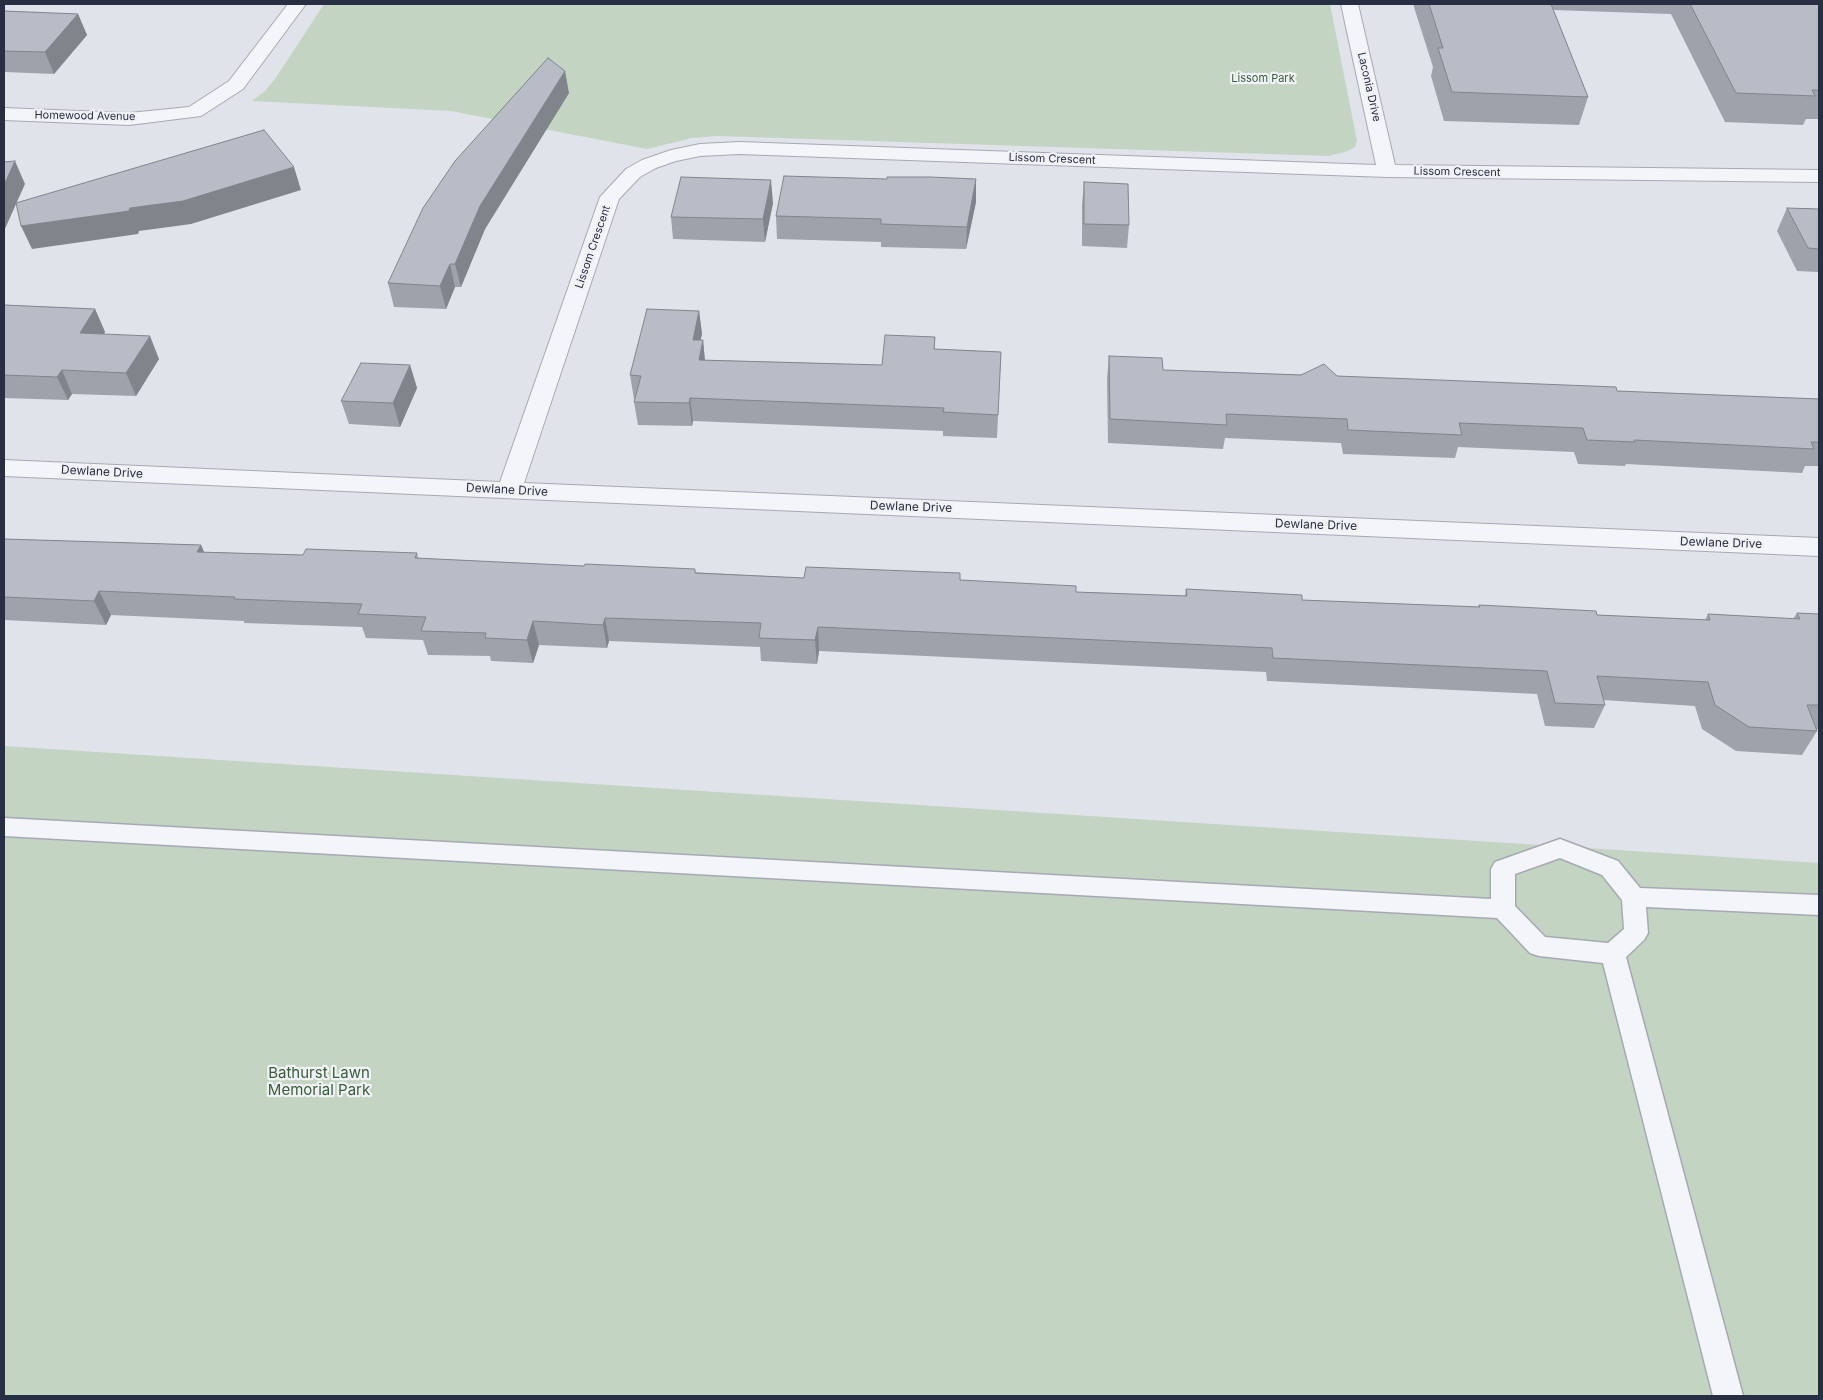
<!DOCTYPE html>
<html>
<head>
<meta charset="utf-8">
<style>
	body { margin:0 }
	#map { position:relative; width:1823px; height:1400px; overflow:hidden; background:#e1e3ea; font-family:Inter,sans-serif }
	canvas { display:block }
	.frame { position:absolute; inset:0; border:5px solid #292f42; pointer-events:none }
</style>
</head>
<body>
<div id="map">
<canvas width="1823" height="1400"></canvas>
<div class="frame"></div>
</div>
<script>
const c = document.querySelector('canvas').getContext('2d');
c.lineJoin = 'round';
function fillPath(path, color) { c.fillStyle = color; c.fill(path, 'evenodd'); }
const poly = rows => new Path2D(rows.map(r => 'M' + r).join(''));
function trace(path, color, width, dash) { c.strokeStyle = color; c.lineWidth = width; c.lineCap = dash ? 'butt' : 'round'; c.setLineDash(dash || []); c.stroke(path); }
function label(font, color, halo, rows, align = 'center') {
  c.font = font + ' Inter,sans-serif'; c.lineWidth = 4.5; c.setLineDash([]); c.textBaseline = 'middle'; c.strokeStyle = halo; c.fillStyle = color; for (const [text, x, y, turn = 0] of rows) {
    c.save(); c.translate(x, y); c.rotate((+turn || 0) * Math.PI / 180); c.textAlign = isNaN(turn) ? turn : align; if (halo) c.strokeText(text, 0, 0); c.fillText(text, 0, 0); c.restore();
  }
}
fillPath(poly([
	[324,4,1330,4,1357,141,1355,147,1348,151,1329,156,717,136,692,138,647,149,451,111,252,101,265,91,275,79],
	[4,746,1819,863,1819,1396,4,1396]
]), '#c4d4c2');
const service = poly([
	[4,818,1491,899,1491,869,1495,862,1560,839,1618,861,1640,888,1819,895,1819,915,1646,907,1648,933,1644,940,1626,957,1743,1396,1713,1396,1603,963,1539,956,1530,953,1497,918,4,836,4,818],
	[1560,858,1602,875,1622,900,1624,929,1608,943,1545,937,1515,906,1515,874,1560,858]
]);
const minor = poly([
	[288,4,306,4,243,89,201,116,129,125,4,120,4,108,129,113,189,107,229,81,288,4],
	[1341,4,1358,4,1395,165,1819,170,1819,182,1387,177,739,154,700,156,676,161,656,168,640,177,619,199,524,483,1819,538,1819,556,4,476,4,460,500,482,600,197,626,169,642,160,671,150,700,144,739,142,1376,165,1341,4]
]);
trace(service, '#a6a9b4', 3);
trace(minor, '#a6a9b4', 2);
fillPath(service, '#f4f5f8');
fillPath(minor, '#f4f5f8');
fillPath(poly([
	[1413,4,1819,4,1819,119,1806,119,1803,125,1725,122,1671,14,1553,10,1588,97,1579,125,1444,121,1431,76,1433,67],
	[4,11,78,14,87,35,54,74,4,72],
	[569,93,485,229,461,287,455,287,446,309,394,307,388,283],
	[887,179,976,179,976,202,966,249,881,247,881,242,777,239,776,216],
	[1084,182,1129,225,1127,248,1082,246,1082,205],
	[773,203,765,242,673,239,671,217],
	[1787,208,1819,209,1819,272,1797,271,1777,231],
	[4,305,95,309,105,332,104,334,159,359,136,396,72,394,68,400,4,398],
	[699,311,702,334,700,340,703,340,705,360,882,365,935,337,935,349,1001,352,997,438,943,436,943,431,693,421,692,426,638,425,634,402,635,399,634,399,630,375],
	[1109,356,1163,370,1337,376,1617,391,1819,399,1819,466,1805,466,1802,473,1626,464,1625,466,1578,464,1574,452,1458,447,1455,458,1343,454,1341,443,1225,438,1223,449,1108,443,1107,379],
	[410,365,417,388,400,427,349,424,341,401],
	[4,539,201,545,204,552,303,555,417,553,418,558,804,578,960,580,1076,592,1185,596,1186,589,1302,600,1478,607,1479,605,1597,615,1705,620,1708,614,1793,619,1797,613,1819,614,1819,729,1816,729,1817,731,1802,755,1736,751,1702,729,1695,706,1603,700,1605,705,1594,728,1545,726,1537,694,1267,681,1266,672,819,651,817,664,761,661,760,647,609,641,607,648,539,645,533,663,491,661,490,656,428,655,423,640,366,638,362,627,244,623,244,621,111,615,106,625,4,620]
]), '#9ea2ab');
fillPath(poly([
	[78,14,87,35,54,74,45,52],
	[565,71,569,93,485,229,461,287,455,264,480,206],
	[15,161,25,184,4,231,4,185],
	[294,167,301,190,191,224,139,231,138,234,32,249,21,226,130,208],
	[976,179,976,202,966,249,967,227],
	[771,180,773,203,765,242,763,219],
	[450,264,455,287,446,309,440,286],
	[95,309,105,332,90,356,80,333],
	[699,311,702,334,695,363,693,340],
	[150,336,159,359,136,396,126,373],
	[703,340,705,363,699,360],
	[410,365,417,388,400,427,393,403],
	[62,370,72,394,68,400,57,377],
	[690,398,693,421,692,426,689,403],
	[201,545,211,568,197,552],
	[99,591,111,615,106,625,94,601],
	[605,618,609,641,607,648,603,625],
	[533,621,539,645,533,663,527,640],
	[818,627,819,651,817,664,815,640]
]), '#81848b');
const building = poly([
	[1429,4,1551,4,1588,97,1452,92,1438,48,1443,48,1429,4],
	[1690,4,1819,4,1819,90,1812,90,1815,96,1736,93,1690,4],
	[4,11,78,14,45,52,4,51,4,11],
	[548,58,565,71,480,206,455,264,450,264,440,286,388,283,423,208,455,161,548,58],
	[264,130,294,167,183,201,130,208,129,211,21,226,16,203,264,130],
	[15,161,4,185,4,162,15,161],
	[784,176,887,179,887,177,930,177,976,179,967,227,881,224,881,219,776,216,784,176],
	[681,177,771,180,763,219,671,217,681,177],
	[1084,182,1128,184,1129,225,1084,224,1084,182],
	[1787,208,1819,209,1819,249,1808,248,1787,208],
	[4,305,95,309,80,333,150,336,126,373,62,370,57,377,4,375,4,305],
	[647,309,699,311,693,340,703,340,699,360,882,365,885,335,935,337,934,349,1001,352,998,415,943,412,944,408,690,398,689,403,634,402,641,376,630,375,647,309],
	[1109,356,1162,358,1163,370,1301,375,1324,364,1337,376,1616,387,1617,391,1819,399,1819,442,1811,442,1814,449,1634,440,1635,442,1587,440,1583,428,1459,423,1462,435,1348,430,1347,419,1226,414,1227,425,1110,419,1109,356],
	[361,363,410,365,393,403,341,401,361,363],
	[4,539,201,545,197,552,303,555,306,549,417,553,415,558,584,566,585,564,695,569,695,573,804,578,806,567,908,571,960,573,960,580,1076,586,1076,592,1187,596,1186,589,1302,595,1302,600,1480,607,1479,605,1596,611,1597,615,1710,620,1708,614,1800,619,1797,613,1819,614,1819,705,1807,705,1817,731,1749,727,1715,705,1708,682,1597,676,1605,705,1555,703,1547,671,1273,658,1272,648,818,627,815,640,759,638,761,623,605,618,603,625,533,621,527,640,485,638,486,633,421,631,426,617,358,614,362,604,234,599,235,597,99,591,94,601,4,597,4,539]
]);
fillPath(building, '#b8bcc7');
trace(building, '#81848b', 1);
label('11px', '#395d36', '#f0f2f7', [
	["Lissom Park",1263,79]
]);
label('11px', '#292f42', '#f0f2f7', [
	["Laconia Drive",1369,87,77],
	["Homewood Avenue",85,116,1],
	["Lissom Crescent",1052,159,2],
	["Lissom Crescent",1457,172,1],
	["Lissom Crescent",593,247,-71]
]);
label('12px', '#292f42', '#f0f2f7', [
	["Dewlane Drive",102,472,3],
	["Dewlane Drive",507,490,3],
	["Dewlane Drive",911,507,2],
	["Dewlane Drive",1316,525,2],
	["Dewlane Drive",1721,543,2]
]);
label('15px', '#395d36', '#f0f2f7', [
	["Bathurst Lawn",319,1073],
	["Memorial Park",319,1090]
]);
</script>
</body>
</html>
